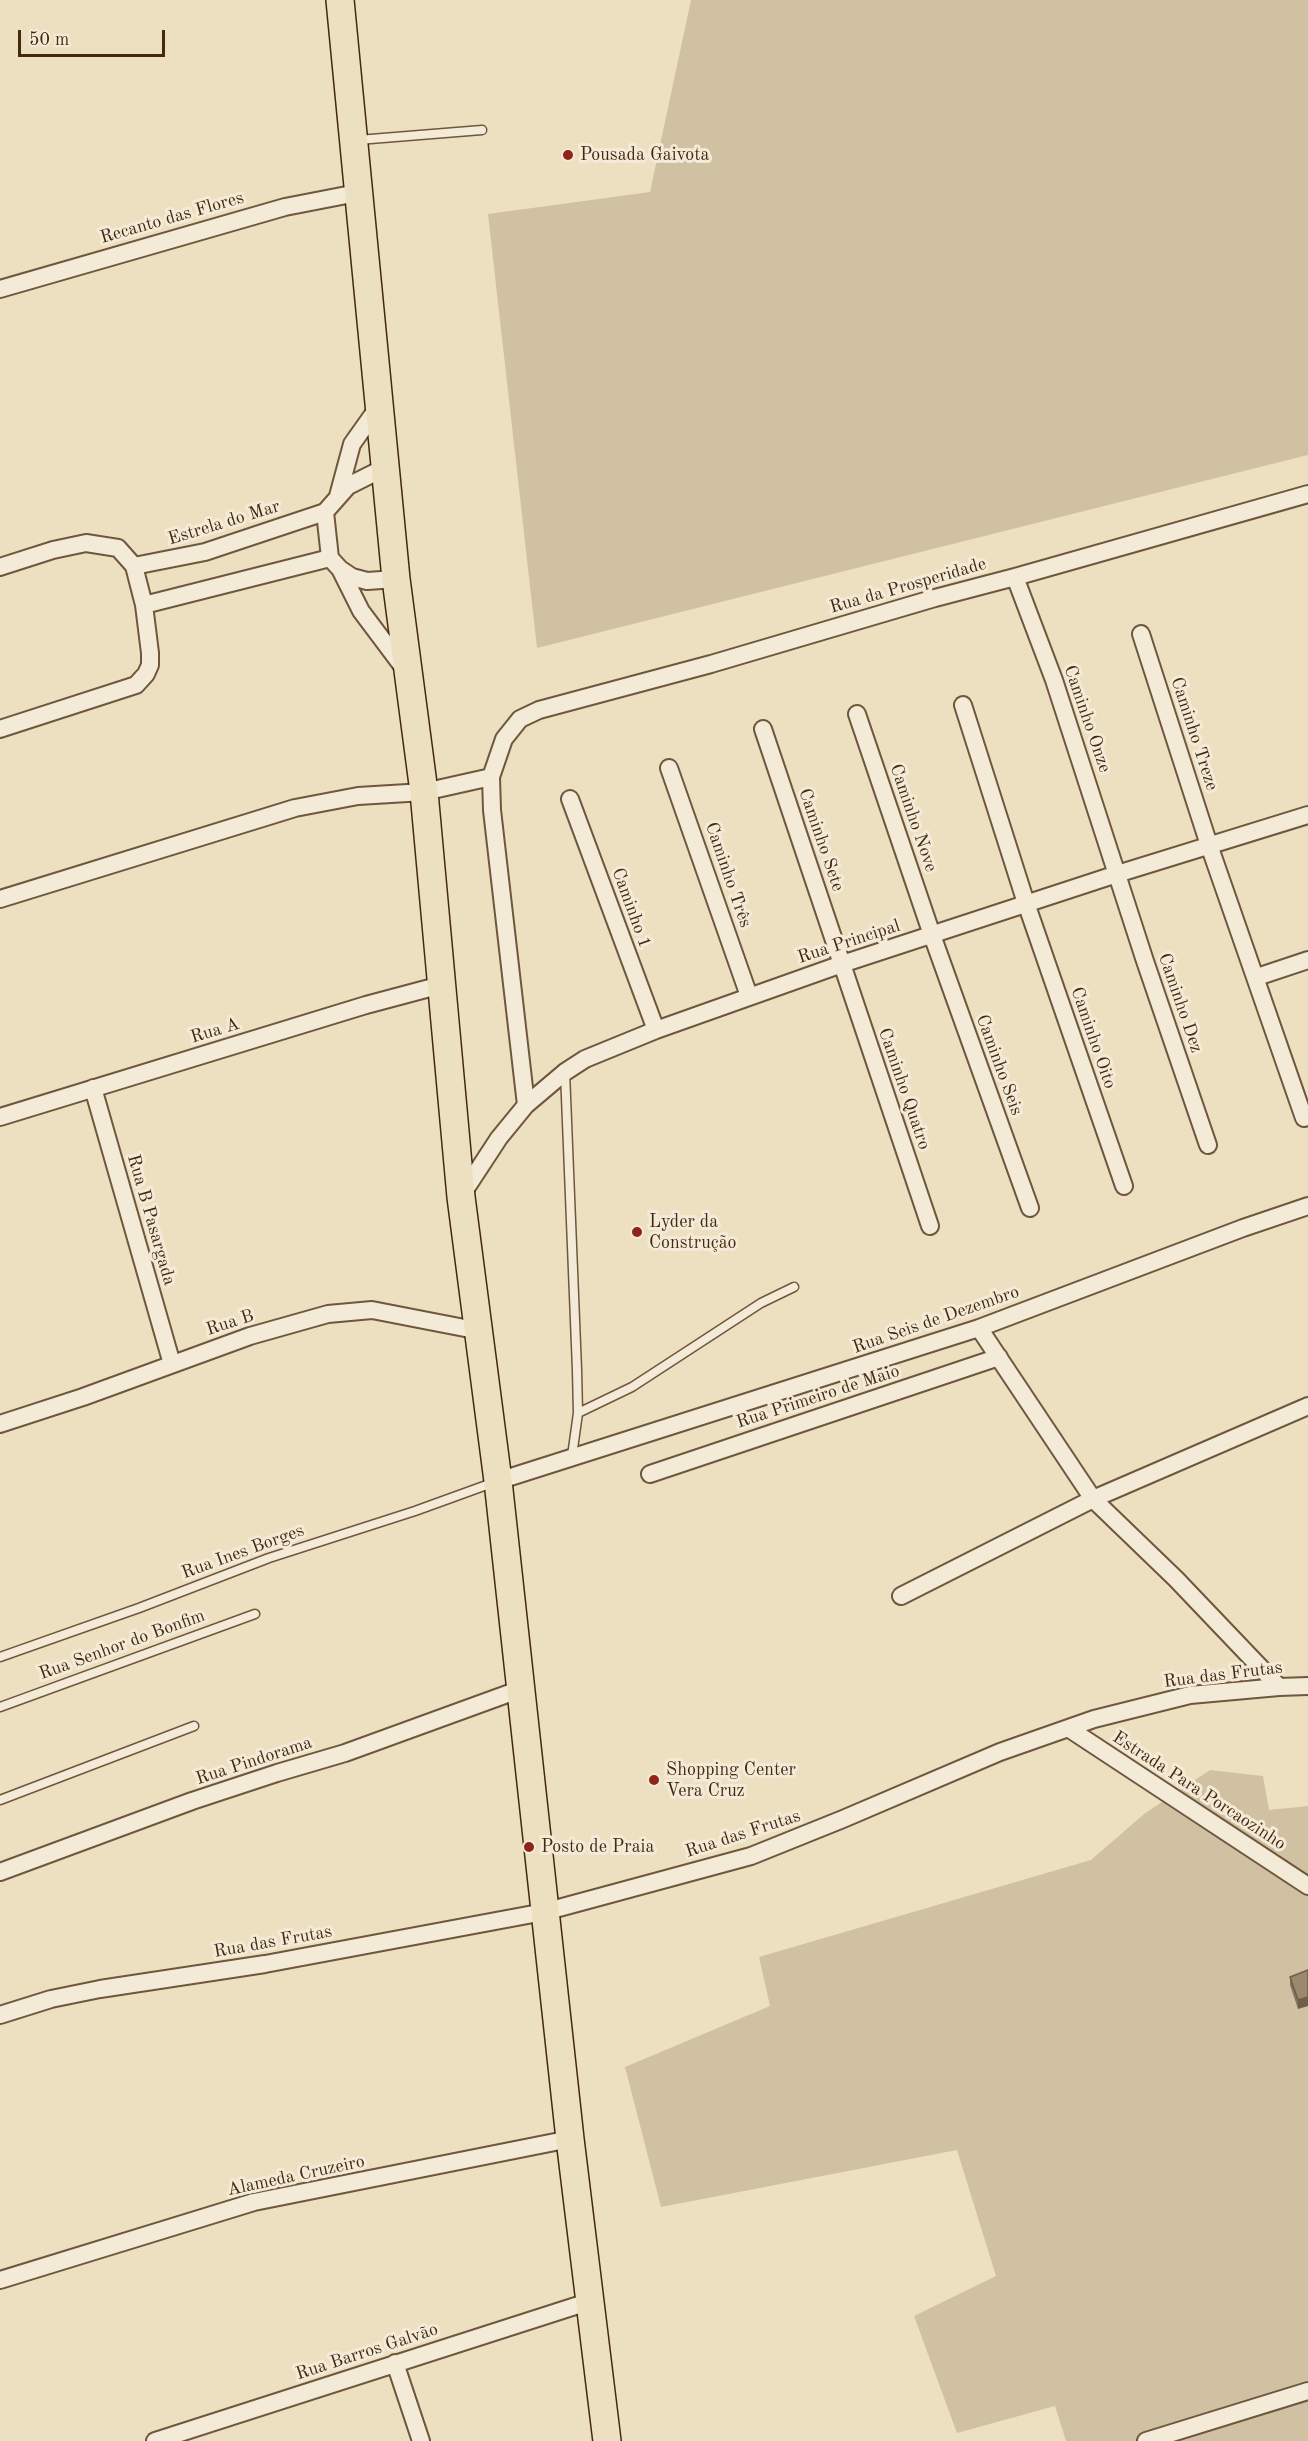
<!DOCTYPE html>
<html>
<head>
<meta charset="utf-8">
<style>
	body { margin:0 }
	#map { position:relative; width:1308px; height:2441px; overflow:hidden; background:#ece0c1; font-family:"Old Standard TT",serif }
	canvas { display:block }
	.scale { position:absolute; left:18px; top:30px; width:147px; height:27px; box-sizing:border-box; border:3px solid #452811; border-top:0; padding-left:8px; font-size:18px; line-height:21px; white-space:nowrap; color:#452811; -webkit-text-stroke:4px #f3ebd7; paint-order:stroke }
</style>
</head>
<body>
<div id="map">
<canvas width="1308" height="2441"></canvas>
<div class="scale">50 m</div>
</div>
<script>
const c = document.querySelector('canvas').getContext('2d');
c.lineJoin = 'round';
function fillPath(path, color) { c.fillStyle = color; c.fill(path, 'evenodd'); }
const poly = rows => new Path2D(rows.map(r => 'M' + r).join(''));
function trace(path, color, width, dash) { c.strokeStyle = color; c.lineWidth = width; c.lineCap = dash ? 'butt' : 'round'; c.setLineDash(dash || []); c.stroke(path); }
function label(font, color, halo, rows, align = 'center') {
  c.font = font + ' "Old Standard TT",serif'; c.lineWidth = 6; c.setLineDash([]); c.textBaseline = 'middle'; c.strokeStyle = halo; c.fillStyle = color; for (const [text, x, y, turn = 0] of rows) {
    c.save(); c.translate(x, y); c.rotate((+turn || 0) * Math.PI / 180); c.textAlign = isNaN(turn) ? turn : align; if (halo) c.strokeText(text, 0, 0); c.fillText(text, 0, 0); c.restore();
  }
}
fillPath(poly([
	[691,0,1308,0,1308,455,537,648,488,214,650,192],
	[1210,1770,1263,1776,1269,1810,1308,1806,1308,2441,1066,2441,1055,2406,957,2433,914,2316,996,2276,957,2150,661,2207,625,2067,770,2006,759,1957,1091,1860,1144,1814]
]), '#d0c1a3');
const lane = poly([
	[358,140,482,130],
	[565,1072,577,1370,578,1413,572,1456],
	[578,1413,632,1387,761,1303,794,1287],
	[0,1657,139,1608,269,1558,415,1511,495,1482],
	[0,1707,255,1614],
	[0,1800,194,1726]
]);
const street = poly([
	[0,289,285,207,357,193],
	[386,467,348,486,325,512,330,558,340,569,352,577,367,581,396,579],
	[338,496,352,444,379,406],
	[134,566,205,552,325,512],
	[0,567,53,550,86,543,118,548,134,566,144,605,150,653,150,665,146,674,136,685,0,729],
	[340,569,361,611,406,671],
	[1015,577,1054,680,1145,961,1208,1145],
	[144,605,330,558],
	[1141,634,1209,845,1304,1118],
	[963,705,1026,903,1124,1186],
	[857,714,932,935,1030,1208],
	[763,729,930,1226],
	[669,768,749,996],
	[570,799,656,1030],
	[0,899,295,808,358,796,424,792,491,777],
	[1257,977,1308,960],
	[93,1088,172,1364],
	[526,1105,492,810,491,777,504,739,520,719,539,710,711,664,935,598,1015,577,1308,494],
	[0,1117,366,1005,441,985],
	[461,1196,499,1138,526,1105,565,1072,585,1059,656,1030,842,964,1117,874,1308,815],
	[979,1328,1093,1499,1176,1579,1279,1687],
	[0,1424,83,1397,250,1336,328,1314,372,1310,480,1331],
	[650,1474,999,1357],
	[498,1481,979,1328,1243,1228,1308,1206],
	[901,1596,1093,1499,1308,1406],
	[1068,1728,1308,1886],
	[0,1872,192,1801,277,1773,345,1753,521,1689],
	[0,2015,51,1999,100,1989,265,1964,544,1912,751,1856,843,1819,1000,1752,1094,1719,1190,1695,1279,1687,1308,1686],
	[0,2280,254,2202,570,2139],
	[395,2363,421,2441],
	[155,2441,591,2301],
	[1146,2441,1308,2391]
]);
const primary = poly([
	[340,0,396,579,424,792,461,1197,498,1481,570,2139,607,2441]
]);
trace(lane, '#6f563d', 11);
trace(street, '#6f563d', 20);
trace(primary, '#452811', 30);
trace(lane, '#f3ebd7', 8);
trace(street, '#f3ebd7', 16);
trace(primary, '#ece0c1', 27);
fillPath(poly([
	[1308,1970,1298,2009,1290,1985,1290,1977]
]), '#86755e');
fillPath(poly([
	[1308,1997,1308,2006,1298,2009,1298,2000]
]), '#6d5f4c');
const building = poly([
	[1308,1970,1308,1997,1298,2000,1290,1977,1308,1970]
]);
fillPath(building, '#9c886d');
trace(building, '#6d5f4c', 1.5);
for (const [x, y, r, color] of [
	[568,155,6,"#8f2418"],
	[637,1232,6,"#8f2418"],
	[654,1780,6,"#8f2418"],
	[529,1847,6,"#8f2418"]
]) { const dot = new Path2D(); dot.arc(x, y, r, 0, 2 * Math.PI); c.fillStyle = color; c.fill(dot); trace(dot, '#f3ebd7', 2); }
label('18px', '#452811', '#f3ebd7', [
	["Pousada Gaivota",580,155],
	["Lyder da",649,1222],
	["Construção",649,1243],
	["Shopping Center",666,1770],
	["Vera Cruz",666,1791],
	["Posto de Praia",541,1847]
], 'left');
label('18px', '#452811', '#f3ebd7', [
	["Recanto das Flores",172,218,-16],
	["Estrela do Mar",224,523,-17],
	["Rua da Prosperidade",908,586,-16],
	["Caminho Onze",1087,719,71],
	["Caminho Treze",1194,734,72],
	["Caminho Nove",913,818,71],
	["Caminho Sete",821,840,71],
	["Caminho Três",728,875,71],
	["Caminho 1",631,908,70],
	["Rua Principal",849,942,-18],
	["Caminho Dez",1180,1003,71],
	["Rua A",215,1031,-17],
	["Caminho Oito",1093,1038,71],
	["Caminho Seis",999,1065,70],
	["Caminho Quatro",904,1089,71],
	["Rua B Pasargada",151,1220,74],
	["Rua Seis de Dezembro",936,1320,-19],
	["Rua B",230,1323,-18],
	["Rua Primeiro de Maio",818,1397,-18],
	["Rua Ines Borges",243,1552,-20],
	["Rua Senhor do Bonfim",122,1645,-20],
	["Rua das Frutas",1223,1675,-7],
	["Rua Pindorama",254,1761,-18],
	["Estrada Para Porcaozinho",1199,1791,33],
	["Rua das Frutas",743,1834,-18],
	["Rua das Frutas",273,1942,-10],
	["Alameda Cruzeiro",296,2176,-12],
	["Rua Barros Galvão",367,2352,-18]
]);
</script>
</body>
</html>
